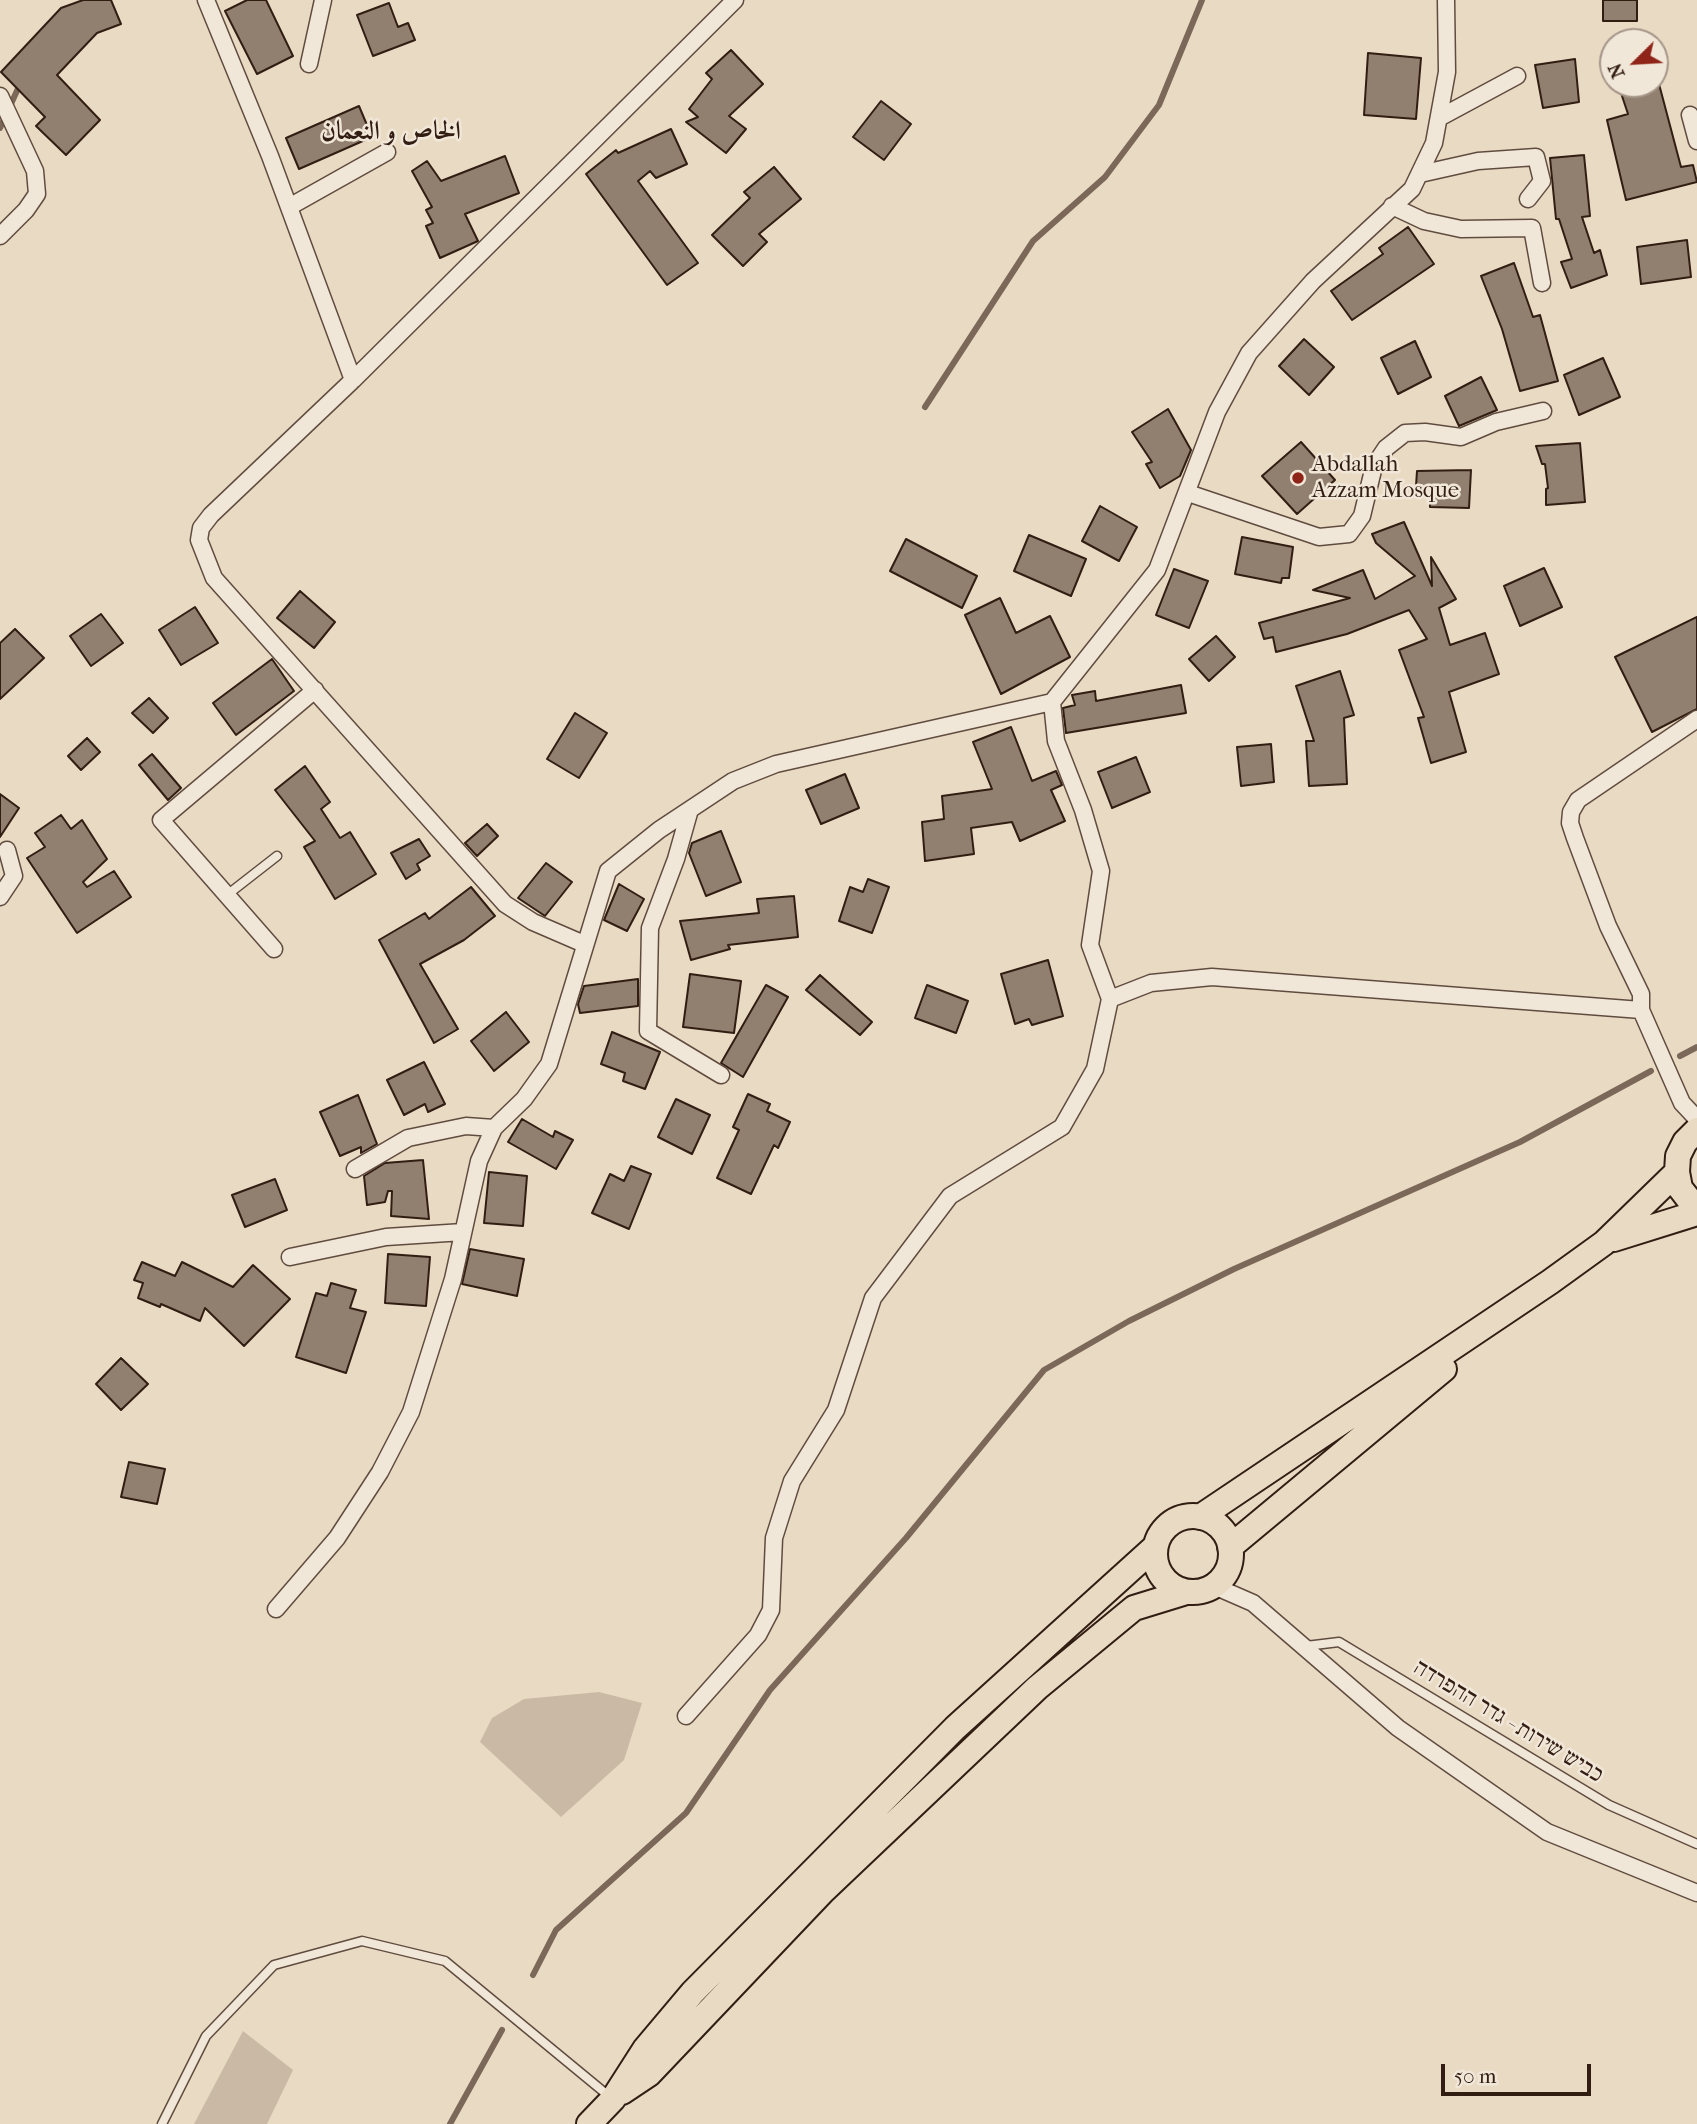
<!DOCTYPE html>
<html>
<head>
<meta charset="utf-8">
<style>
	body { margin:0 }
	#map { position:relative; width:1697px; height:2124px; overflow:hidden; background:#e9dac3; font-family:"IM FELL French Canon",serif }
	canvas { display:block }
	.north { position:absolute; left:1599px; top:28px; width:70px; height:70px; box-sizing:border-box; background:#f1e7d8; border:2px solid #a59689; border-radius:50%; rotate:246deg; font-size:19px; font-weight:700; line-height:28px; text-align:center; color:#321d13 }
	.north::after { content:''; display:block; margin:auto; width:24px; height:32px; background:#8f2418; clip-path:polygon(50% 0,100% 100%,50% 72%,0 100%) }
	.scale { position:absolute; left:1441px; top:2064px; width:150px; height:32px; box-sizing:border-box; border:4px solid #321d13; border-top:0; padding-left:9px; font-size:21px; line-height:24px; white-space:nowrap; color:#321d13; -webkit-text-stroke:5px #f1e7d8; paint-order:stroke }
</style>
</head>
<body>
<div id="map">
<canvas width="1697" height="2124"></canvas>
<div class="north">N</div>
<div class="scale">50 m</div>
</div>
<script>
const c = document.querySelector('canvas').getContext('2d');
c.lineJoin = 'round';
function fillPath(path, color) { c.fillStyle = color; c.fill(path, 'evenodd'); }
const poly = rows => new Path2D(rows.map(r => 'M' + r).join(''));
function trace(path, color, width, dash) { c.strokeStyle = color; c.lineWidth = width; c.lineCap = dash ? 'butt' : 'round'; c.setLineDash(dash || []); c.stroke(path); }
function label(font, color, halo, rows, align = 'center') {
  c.font = font + ' "IM FELL French Canon",Amiri,"Frank Ruhl Libre",serif'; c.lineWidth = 5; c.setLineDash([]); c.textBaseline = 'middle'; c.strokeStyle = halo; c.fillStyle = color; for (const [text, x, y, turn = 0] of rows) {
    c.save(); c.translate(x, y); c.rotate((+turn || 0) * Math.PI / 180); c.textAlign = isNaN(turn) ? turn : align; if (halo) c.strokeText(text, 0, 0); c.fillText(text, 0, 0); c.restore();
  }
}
fillPath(poly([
	[599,1692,642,1703,624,1760,561,1817,480,1742,492,1718,524,1699],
	[243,2031,293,2070,267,2124,194,2124]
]), '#cabaa5');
trace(poly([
	[0,128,21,82],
	[925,407,1033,241,1105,177,1159,105,1202,0],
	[1680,1056,1697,1047],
	[533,1975,556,1930,686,1813,770,1690,906,1538,1044,1370,1129,1321,1234,1269,1520,1142,1651,1071],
	[450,2124,502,2030]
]), '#7b6859', 6);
const building = poly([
	[83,0,111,0,121,24,97,33,57,75,100,120,66,155,36,126,45,117,1,72,61,8,83,0],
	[247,0,266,0,293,56,257,74,225,11,247,0],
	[1603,0,1637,0,1637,21,1603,21,1603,0],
	[389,3,398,27,408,23,415,40,373,56,357,15,389,3],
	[731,50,763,84,729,116,746,129,726,153,686,122,698,117,689,109,712,79,706,73,731,50],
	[1368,53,1421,58,1416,119,1364,115,1368,53],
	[1575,59,1579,102,1543,108,1535,65,1575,59],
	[1618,84,1659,84,1681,167,1693,165,1697,182,1626,200,1607,120,1628,114,1618,84],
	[881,101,911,124,884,160,853,137,881,101],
	[359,106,372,137,299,169,286,138,359,106],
	[671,129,687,164,656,178,650,171,638,181,698,263,667,285,586,174,616,150,618,153,671,129],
	[1584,155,1590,216,1582,217,1594,253,1600,250,1607,275,1571,288,1561,262,1572,259,1559,219,1556,219,1550,158,1584,155],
	[505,156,519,193,465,214,478,241,440,258,426,226,433,223,426,210,432,207,412,171,427,161,441,181,505,156],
	[774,167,801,199,759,234,767,242,743,266,712,235,750,198,744,192,774,167],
	[1408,227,1434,264,1352,320,1331,291,1383,254,1379,248,1408,227],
	[1687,240,1691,277,1641,284,1637,247,1687,240],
	[1514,263,1533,317,1540,315,1558,381,1520,391,1502,329,1481,276,1514,263],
	[1304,339,1334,367,1309,395,1279,366,1304,339],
	[1415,341,1431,377,1398,394,1381,358,1415,341],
	[1603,358,1620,397,1579,415,1564,375,1603,358],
	[1481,377,1497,410,1459,426,1445,396,1481,377],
	[1168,409,1191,450,1180,476,1160,488,1146,464,1152,462,1132,432,1168,409],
	[1301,442,1335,480,1297,514,1262,476,1301,442],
	[1580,443,1585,502,1546,505,1546,489,1548,488,1545,464,1542,464,1536,446,1580,443],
	[1471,470,1469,508,1430,507,1430,487,1416,486,1417,471,1471,470],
	[1100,506,1137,527,1119,561,1082,541,1100,506],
	[1404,522,1432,586,1431,557,1456,599,1439,608,1450,645,1485,633,1499,674,1449,692,1466,752,1431,763,1418,718,1424,717,1399,650,1427,639,1409,610,1347,634,1276,652,1273,637,1264,639,1259,623,1350,598,1313,590,1363,570,1375,599,1415,576,1376,543,1372,534,1404,522],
	[1029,535,1086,559,1071,596,1014,571,1029,535],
	[1242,537,1293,547,1289,578,1282,578,1281,583,1235,574,1242,537],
	[906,539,977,576,962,608,890,571,906,539],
	[1544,568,1562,607,1520,626,1504,586,1544,568],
	[1174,569,1208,581,1189,628,1156,615,1174,569],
	[300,591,335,622,314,648,277,618,300,591],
	[1000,598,1016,633,1050,616,1070,657,1001,694,965,615,1000,598],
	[195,607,218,643,181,665,159,630,195,607],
	[101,614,123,643,91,666,70,636,101,614],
	[1697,617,1697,709,1652,732,1615,657,1697,617],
	[15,629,44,658,0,699,0,643,15,629],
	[1216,636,1235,657,1209,681,1189,659,1216,636],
	[272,659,294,691,236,735,213,703,272,659],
	[1340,671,1354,715,1344,718,1347,784,1309,786,1306,741,1314,741,1296,686,1340,671],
	[1181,685,1186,713,1066,733,1063,708,1075,705,1072,695,1095,691,1096,701,1181,685],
	[149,698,168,718,153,733,132,713,149,698],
	[575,713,607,733,579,778,547,759,575,713],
	[1011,727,1032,781,1056,771,1062,785,1051,790,1065,821,1020,841,1012,822,971,828,974,854,925,861,922,822,944,819,942,796,992,789,973,742,1011,727],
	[87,738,100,752,81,770,68,756,87,738],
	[1271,744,1274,782,1241,786,1237,747,1271,744],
	[152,754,181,788,168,800,139,765,152,754],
	[1136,757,1150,792,1112,808,1098,772,1136,757],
	[305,766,330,802,321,809,340,838,350,832,376,874,335,899,304,847,315,841,275,790,305,766],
	[845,774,859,808,821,824,806,790,845,774],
	[0,794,19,808,0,837,0,794],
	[61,815,71,829,82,820,107,859,83,882,87,887,114,871,131,897,77,933,27,858,45,847,35,833,61,815],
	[487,824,498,836,477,856,465,843,487,824],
	[721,831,741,882,706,896,689,853,692,843,721,831],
	[419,839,430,856,417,864,420,870,406,879,391,853,419,839],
	[546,863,572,882,545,916,518,898,546,863],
	[868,879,889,887,872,933,839,921,850,887,863,892,868,879],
	[619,884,644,899,627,931,604,920,619,884],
	[471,887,495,916,464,940,420,964,458,1029,434,1043,379,940,425,913,429,919,471,887],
	[794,896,798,937,728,945,730,949,691,960,680,921,759,913,757,899,794,896],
	[1048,960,1063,1016,1032,1025,1029,1019,1015,1024,1001,974,1048,960],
	[690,974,741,981,734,1033,683,1027,690,974],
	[820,975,872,1022,860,1035,806,990,820,975],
	[638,979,638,1006,580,1013,578,1004,584,986,638,979],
	[766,985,788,997,743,1077,721,1063,766,985],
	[927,985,968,1001,956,1033,915,1018,927,985],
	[506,1012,529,1042,494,1071,471,1041,506,1012],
	[612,1032,660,1052,645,1089,623,1081,625,1073,601,1064,612,1032],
	[424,1062,445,1104,428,1112,425,1104,404,1115,387,1080,424,1062],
	[748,1094,770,1104,767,1111,790,1122,778,1148,774,1145,751,1194,717,1178,739,1130,733,1127,748,1094],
	[358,1095,377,1144,361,1153,361,1147,340,1156,320,1112,358,1095],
	[676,1099,710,1115,692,1154,658,1137,676,1099],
	[522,1119,553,1137,555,1131,573,1140,556,1169,508,1142,522,1119],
	[423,1160,429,1219,391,1216,392,1191,388,1191,385,1202,367,1205,364,1176,385,1163,423,1160],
	[631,1166,651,1174,629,1229,592,1213,610,1174,624,1181,631,1166],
	[489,1172,527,1176,523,1226,484,1223,489,1172],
	[275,1179,287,1210,245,1227,232,1195,275,1179],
	[470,1249,524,1259,517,1296,462,1284,470,1249],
	[388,1254,430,1257,426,1306,385,1303,388,1254],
	[142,1262,175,1276,182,1262,233,1287,253,1265,290,1299,244,1346,205,1308,200,1321,161,1304,160,1307,138,1298,143,1283,134,1280,142,1262],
	[331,1283,356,1290,350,1308,366,1312,346,1373,296,1357,316,1293,327,1296,331,1283],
	[121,1358,148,1384,121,1410,96,1384,121,1358],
	[129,1462,165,1469,157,1504,121,1497,129,1462]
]);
fillPath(building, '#917f6f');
trace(building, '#321d13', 2);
const service = poly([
	[227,895,277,856],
	[1306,1646,1339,1642,1609,1805,1697,1844],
	[162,2124,206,2036,274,1965,362,1941,445,1961,610,2097]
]);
const minor = poly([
	[206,0,270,156,353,380],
	[1446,0,1447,72,1434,143,1412,189,1313,281,1249,353,1217,412,1157,570,1052,702,1056,741,1083,810,1101,871,1090,945,1110,999,1151,983,1212,977,1641,1010,1682,1103,1697,1119],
	[309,64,323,0],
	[0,96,35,171,37,194,26,210,0,236],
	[1690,115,1697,141],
	[1439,118,1517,76],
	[1420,174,1478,161,1536,157,1542,181,1528,199],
	[1392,206,1424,221,1461,229,1532,228,1542,283],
	[289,207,387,152],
	[1188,493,1319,537,1349,534,1362,516,1374,466,1386,448,1405,433,1425,432,1461,437,1496,422,1543,411],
	[689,813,676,859,650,928,648,1031,721,1075],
	[0,897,14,876,7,850],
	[584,944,533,922,505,904,214,578,199,540,201,528,211,515,353,380,735,0],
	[274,949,161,820,315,690],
	[1641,1010,1641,994,1608,926,1575,838,1570,823,1571,812,1578,800,1697,719],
	[355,1169,408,1138,466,1126,494,1128],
	[290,1257,386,1237,463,1232],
	[1214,1586,1253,1603,1398,1728,1547,1832,1697,1893],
	[276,1609,337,1538,380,1472,411,1412,453,1279,479,1161,494,1128,524,1099,549,1064,608,871,659,830,733,781,776,764,1052,702],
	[686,1716,758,1635,771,1610,774,1538,792,1481,836,1410,873,1298,950,1196,1062,1127,1095,1069,1110,999]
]);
const primary = poly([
	[1697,1130,1685,1142,1678,1156,1677,1172,1680,1188,1697,1210],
	[1614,1239,1697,1213],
	'1155 1554a38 38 0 1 1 76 0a38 38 0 1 1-76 0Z',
	[1200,1517,1550,1282,1604,1243,1677,1172],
	[1230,1547,1444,1369],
	[622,2092,649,2074,823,1891,1037,1688,1134,1608,1186,1592],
	[589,2124,613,2099,645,2049,693,1992,955,1728,1155,1547]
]);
trace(service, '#604c3f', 11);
trace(minor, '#604c3f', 19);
trace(primary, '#321d13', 28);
trace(service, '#f1e7d8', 8);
trace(minor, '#f1e7d8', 16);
trace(primary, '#e9dac3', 24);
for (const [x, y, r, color] of [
	[1298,478,7,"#8f2418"]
]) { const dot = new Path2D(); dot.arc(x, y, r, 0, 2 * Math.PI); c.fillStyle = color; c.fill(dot); trace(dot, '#f1e7d8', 2.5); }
label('23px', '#321d13', '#f1e7d8', [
	["Abdallah",1312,465],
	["Azzam Mosque",1312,491]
], 'left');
label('23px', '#321d13', '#f1e7d8', [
	["כביש שירות - גדר ההפרדה",1508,1722,31]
]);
label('bold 26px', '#321d13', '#f1e7d8', [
	["الخاص و النعمان",391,133]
]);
</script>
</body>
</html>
